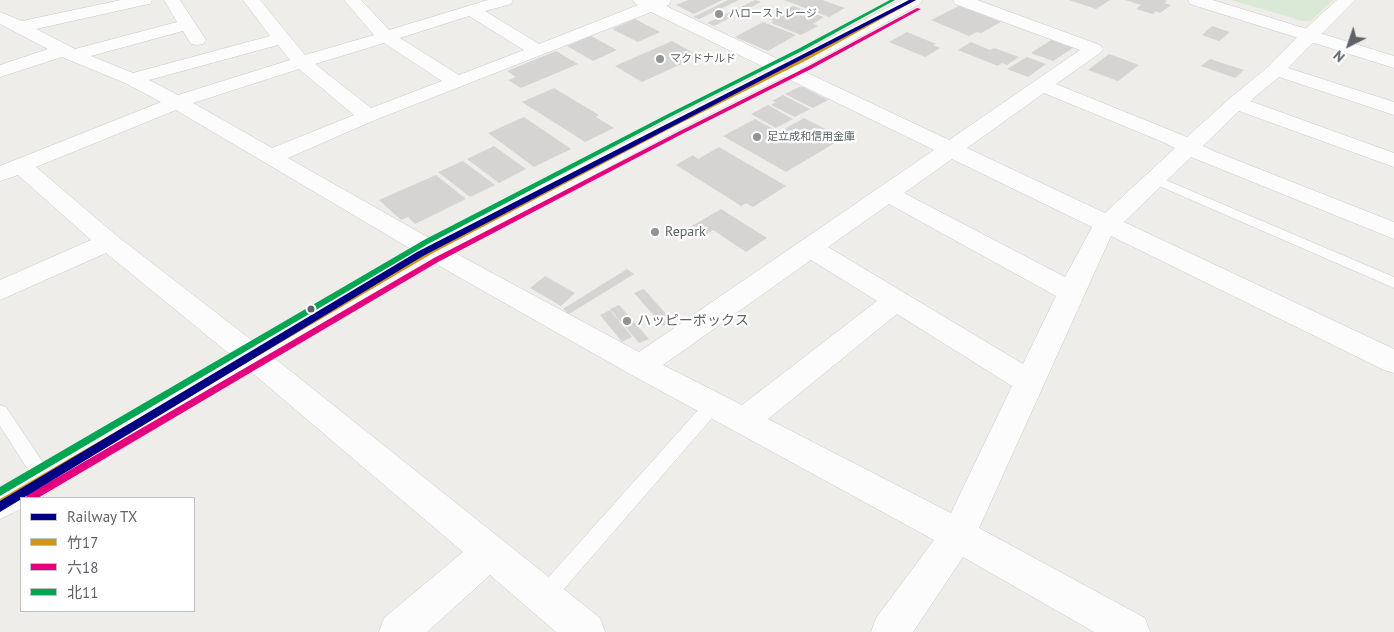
<!DOCTYPE html>
<html>
<head>
<meta charset="utf-8">
<style>
	body { margin:0 }
	#map { position:relative; width:1394px; height:632px; overflow:hidden; background:#eeedea; font-family:"PT Sans","Noto Sans JP",sans-serif }
	canvas { display:block }
	.legend { position:absolute; left:20px; top:497px; width:175px; height:115px; box-sizing:border-box; background:#fff; border:1px solid #bfc1c2; margin:0; padding:6px 9px; list-style:none; font-size:15px; color:#5f6367 }
	.legend li { display:flex; align-items:center; gap:10px; height:25px }
	.legend b { width:25px; border:1px solid #bfc1c2 }
	.north { position:absolute; left:1324px; top:20px; width:50px; height:50px; -webkit-text-stroke:4px #fff; paint-order:stroke; rotate:221deg; font-size:14px; font-weight:700; line-height:20px; text-align:center; color:#5f6367 }
	.north::after { content:''; display:block; margin:auto; width:18px; height:22px; background:#5f6367; clip-path:polygon(50% 0,100% 100%,50% 72%,0 100%) }
</style>
</head>
<body>
<div id="map">
<canvas width="1394" height="632"></canvas>
<ul class="legend">
<li><b style="height:6px;background:#000084"></b>Railway TX</li>
<li><b style="height:6px;background:#d1951a"></b>竹17</li>
<li><b style="height:6px;background:#e5007d"></b>六18</li>
<li><b style="height:6px;background:#00a651"></b>北11</li>
</ul>
<div class="north">N</div>
</div>
<script>
const c = document.querySelector('canvas').getContext('2d');
c.lineJoin = 'round';
function fillPath(path, color) { c.fillStyle = color; c.fill(path, 'evenodd'); }
const poly = rows => new Path2D(rows.map(r => 'M' + r).join(''));
function trace(path, color, width, dash) { c.strokeStyle = color; c.lineWidth = width; c.lineCap = dash ? 'butt' : 'round'; c.setLineDash(dash || []); c.stroke(path); }
function label(font, color, halo, rows, align = 'center') {
  c.font = font + ' "PT Sans","Noto Sans JP",sans-serif'; c.lineWidth = 4.5; c.setLineDash([]); c.textBaseline = 'middle'; c.strokeStyle = halo; c.fillStyle = color; for (const [text, x, y, turn = 0] of rows) {
    c.save(); c.translate(x, y); c.rotate((+turn || 0) * Math.PI / 180); c.textAlign = isNaN(turn) ? turn : align; if (halo) c.strokeText(text, 0, 0); c.fillText(text, 0, 0); c.restore();
  }
}
fillPath(poly([
	[1231,0,1333,0,1311,21,1302,21]
]), '#dae9d6');
fillPath(poly([
	[688,0,722,0,694,14,676,5],
	[728,0,739,0,699,19,693,17],
	[755,0,761,2,714,26,707,23],
	[784,0,822,0,845,8,829,17],
	[1069,0,1110,0,1096,9],
	[1125,0,1164,0,1167,1,1164,3,1171,5,1160,13,1156,11,1153,14,1136,9,1141,5],
	[793,6,824,17,813,24,818,26,801,35,771,23,774,21,768,19],
	[959,6,1001,22,981,33,977,32,969,36,931,20],
	[635,19,660,32,638,42,612,29],
	[763,22,796,35,768,51,735,37],
	[1212,26,1230,32,1219,41,1202,35],
	[907,32,936,44,933,45,940,48,925,57,889,42],
	[591,36,617,50,593,61,567,46],
	[1051,40,1073,48,1053,61,1031,53],
	[672,41,699,56,642,82,615,66],
	[971,42,990,50,994,48,1019,57,1007,65,1002,63,998,66,958,50],
	[556,51,578,64,521,88,508,80,516,77,507,71],
	[1109,54,1139,65,1118,81,1088,70],
	[1027,57,1046,64,1028,77,1007,69],
	[1210,59,1244,70,1235,78,1201,66],
	[799,87,803,87,828,100,813,108,785,94],
	[554,88,599,115,596,117,614,128,585,142,522,102],
	[783,95,810,109,795,117,771,105,776,102,772,101],
	[768,105,793,119,776,128,751,114],
	[524,117,571,149,534,167,488,133],
	[804,118,843,138,786,172,723,136,755,119,779,132],
	[494,146,526,169,499,183,467,159],
	[719,147,786,186,753,207,746,203,741,206,676,165,693,155,698,159],
	[463,161,495,185,470,197,438,172],
	[436,175,466,199,415,224,408,217,401,220,379,200],
	[721,209,767,238,746,252,713,230,705,235,692,226],
	[627,269,634,274,569,314,563,309],
	[545,276,575,293,561,306,530,288],
	[644,289,672,321,663,326,634,293],
	[619,305,649,339,639,343,610,309],
	[610,310,632,337,622,342,600,315]
]), '#d5d4d3');
const service = poly([
	[1154,175,1394,277,1394,288,1150,182,1148,179,1150,176,1154,175],
	[713,398,719,400,721,405,719,410,551,604,544,607,537,604,534,597,537,590,707,400,713,398],
	[0,405,6,407,50,473,53,479,50,485,44,487,38,485,0,426,0,405]
]);
const minor = poly([
	[121,0,152,0,150,4,144,5,36,29,75,49,177,22,164,0,180,0,206,40,203,44,197,45,191,44,183,31,91,56,133,73,270,36,243,0,260,0,305,55,374,35,344,0,361,0,389,30,488,0,513,0,511,4,485,11,539,44,638,5,632,0,671,0,669,5,666,6,949,140,1080,50,955,4,953,0,977,0,1100,45,1103,49,1100,53,1056,84,1187,137,1229,99,1269,66,1303,31,1337,0,1355,0,1288,68,1394,102,1394,115,1279,77,1250,101,1394,153,1394,167,1239,111,1203,146,1216,152,1394,222,1394,239,1191,157,1124,222,1394,349,1394,373,1384,370,1111,236,979,528,1145,618,1150,632,1094,632,963,557,913,632,871,632,876,618,934,540,630,374,450,272,176,110,36,167,117,236,263,349,600,618,605,632,556,632,490,575,427,632,379,632,384,618,463,552,243,365,106,253,0,300,0,280,91,240,18,175,0,181,0,166,161,102,125,83,62,57,0,77,0,65,48,49,0,24,0,12,22,21,121,0],
	[651,12,934,150,639,352,468,260,288,158,375,120,651,12],
	[469,16,524,50,459,75,400,38,469,16],
	[384,43,442,81,371,108,315,64,384,43],
	[278,45,290,60,178,95,149,80,278,45],
	[299,69,354,115,272,148,193,103,299,69],
	[1044,93,1163,142,1175,148,1105,213,967,148,1044,93],
	[952,159,1092,227,1065,277,904,193,952,159],
	[889,204,1056,296,1023,364,828,247,889,204],
	[811,260,877,301,742,405,663,365,811,260],
	[897,314,1012,386,951,513,768,419,897,314]
]);
const tertiary = poly([
	[1188,0,1213,0,1394,56,1394,68,1190,4,1188,0]
]);
const secondary = poly([
	[902,0,922,0,920,4,812,63,682,128,440,257,40,498,21,498,21,509,0,519,0,487,422,245,798,55,902,0]
]);
trace(service, '#c9c9c9', 1);
trace(minor, '#c9c9c9', 1);
trace(tertiary, '#c9c9c9', 1);
trace(secondary, '#cbcbcb', 1);
fillPath(service, '#fcfcfc');
fillPath(minor, '#fcfcfc');
fillPath(tertiary, '#fcfcfc');
fillPath(secondary, '#fcfcfc');
fillPath(poly([
	[911,0,916,0,807,60,677,125,433,253,0,508,0,499,429,249,673,123,803,58,911,0]
]), '#d1951a');
fillPath(poly([
	[917,8,921,9,811,69,682,134,438,262,38,498,26,498,27,495,434,258,678,132,807,67,917,8]
]), '#e5007d');
fillPath(poly([
	[890,0,895,0,802,51,672,116,428,244,0,496,0,487,424,240,668,114,798,49,890,0]
]), '#00a651');
fillPath(poly([
	[909,0,916,0,423,256,0,512,0,501,417,252,909,0]
]), '#000084');
for (const [x, y, r, color] of [
	[719,14,5,"#919395"],
	[660,59,5,"#919395"],
	[757,137,5,"#919395"],
	[655,232,5,"#919395"],
	[311,309,4.5,"#5f6367"],
	[627,321,5,"#919395"]
]) { const dot = new Path2D(); dot.arc(x, y, r, 0, 2 * Math.PI); c.fillStyle = color; c.fill(dot); trace(dot, '#fff', 2); }
label('11px', '#5f6367', '#fff', [
	["ハローストレージ",729,14],
	["マクドナルド",670,59],
	["足立成和信用金庫",767,137]
], 'left');
label('14px', '#5f6367', '#fff', [
	["Repark",665,232],
	["ハッピーボックス",637,321]
], 'left');
</script>
</body>
</html>
